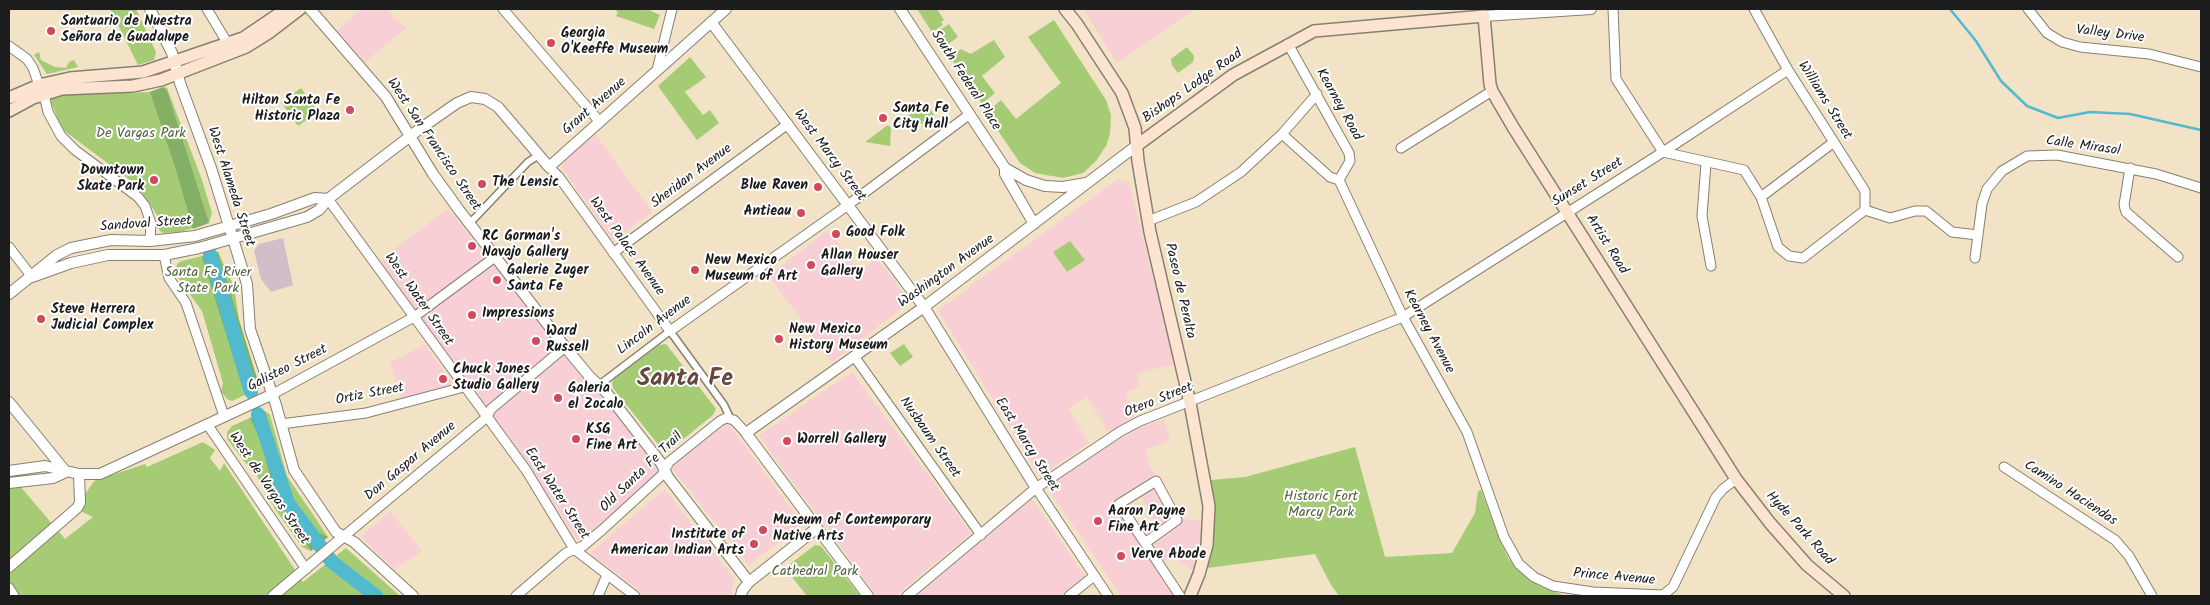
<!DOCTYPE html>
<html>
<head>
<meta charset="utf-8">
<style>
	body { margin:0 }
	#map { position:relative; width:2210px; height:605px; overflow:hidden; background:#f2e3c6; font-family:Kalam,sans-serif }
	canvas { display:block }
	.frame { position:absolute; inset:0; border:10px solid #1c1c1c; pointer-events:none }
</style>
</head>
<body>
<div id="map">
<canvas width="2210" height="605"></canvas>
<div class="frame"></div>
</div>
<script>
const c = document.querySelector('canvas').getContext('2d');
c.lineJoin = 'round';
function fillPath(path, color) { c.fillStyle = color; c.fill(path, 'evenodd'); }
const poly = rows => new Path2D(rows.map(r => 'M' + r).join(''));
function trace(path, color, width, dash) { c.strokeStyle = color; c.lineWidth = width; c.lineCap = dash ? 'butt' : 'round'; c.setLineDash(dash || []); c.stroke(path); }
function label(font, color, halo, rows, align = 'center') {
  c.font = font + ' Kalam,sans-serif'; c.lineWidth = 4; c.setLineDash([]); c.textBaseline = 'middle'; c.strokeStyle = halo; c.fillStyle = color; for (const [text, x, y, turn = 0] of rows) {
    c.save(); c.translate(x, y); c.rotate((+turn || 0) * Math.PI / 180); c.textAlign = isNaN(turn) ? turn : align; if (halo) c.strokeText(text, 0, 0); c.fillText(text, 0, 0); c.restore();
  }
}
fillPath(poly([
	[361,9,385,9,406,28,365,62,337,31],
	[1088,9,1195,9,1117,63,1085,11],
	[595,134,652,212,613,241,563,169,562,163],
	[1118,179,1129,182,1175,364,1137,374,1140,386,1126,392,1135,417,1108,432,1087,397,1068,408,1089,443,1040,476,938,310],
	[448,209,656,463,659,473,583,540,577,539,574,536,522,454,459,373,380,260],
	[828,230,860,271,877,258,910,302,832,362,769,276],
	[424,344,453,384,401,398,390,363],
	[852,372,971,533,895,596,877,596,759,436],
	[1164,420,1170,441,1145,450,1149,459,1147,461,1155,474,1112,502,1175,596,1121,596,1047,487,1135,429],
	[728,423,802,524,749,565,670,466],
	[1156,487,1176,518,1160,528,1141,497],
	[665,489,734,579,731,596,646,596,590,553],
	[1032,499,1085,576,1058,596,916,596],
	[390,511,422,551,394,569,361,537],
	[1179,520,1203,520,1202,535,1194,559,1195,567,1193,571,1172,556,1160,563,1148,543]
]), '#f7cfd5');
fillPath(poly([
	[283,238,293,285,271,292,261,279,254,251,259,244]
]), '#d2bdc8');
fillPath(poly([
	[110,9,136,9,156,52,154,60,138,65],
	[614,9,642,9,646,11,647,9,660,15,654,29,616,16,618,12],
	[917,9,937,9,944,20,941,22,943,25,932,32],
	[1054,20,1106,100,1111,115,1110,134,1106,146,1096,161,1083,173,1063,178,1035,173,1020,163,986,113,1001,100,1016,119,1061,83,1028,37],
	[949,24,958,37,943,48,934,34],
	[994,40,1005,57,982,76,995,93,982,104,950,57,961,49,971,54],
	[1187,47,1194,56,1193,62,1178,73,1172,65,1171,59],
	[39,52,41,60,55,67,66,68,69,62,74,60,78,67,47,74,34,55],
	[690,57,706,77,685,92,703,115,710,110,719,123,697,140,658,86],
	[165,87,167,88,202,180,212,213,209,223,180,232,163,233,159,230,157,215,138,186,62,129,51,102,53,96,90,90,128,93,150,92],
	[301,88,318,112,298,126,281,102],
	[926,103,934,115,931,117,928,123,921,124,917,122,901,128,898,123],
	[888,125,891,128,890,146,865,142],
	[1070,241,1085,260,1067,272,1053,252],
	[218,252,234,286,239,320,260,388,232,401,227,399,221,391,223,383,202,311,176,275,175,269,178,263,182,261],
	[666,344,716,409,713,415,670,450,666,451,661,448,613,388,612,383,614,378,659,345],
	[904,344,913,357,900,366,890,353],
	[265,411,270,415,287,476,328,537,311,551,302,547,275,509,256,474,254,474,227,439,227,432,232,426],
	[203,442,215,450,210,458,220,471,224,463,303,582,346,548,400,596,9,596,9,487,20,486,65,539,93,517,82,512,84,496,94,481,145,464,147,467],
	[1355,447,1385,557,1452,553,1475,513,1478,491,1481,490,1500,541,1509,559,1516,568,1539,586,1563,595,1580,596,1339,596,1331,585,1315,554,1207,568,1213,543,1215,513,1211,480,1245,477],
	[815,545,821,546,860,596,807,596,785,568]
]), '#a5cb75');
fillPath(poly([
	[163,87,167,91,209,223,193,229,177,173,150,92],
	[218,252,260,388,245,395,202,257],
	[265,411,292,501,311,529,328,537,311,551,280,503,271,480,261,441,250,418]
]), '#84af66');
trace(poly([
	[1950,9,1976,41,2001,81,2027,106,2058,118,2090,112,2130,114,2201,130]
]), '#51bacf', 2.5);
trace(poly([
	[210,254,251,392],
	[258,414,288,503,332,562,376,596]
]), '#51bacf', 14);
const pedestrian = poly([
	[469,224,528,162,539,155],
	[599,385,670,331,724,405,730,418]
]);
const minor = poly([
	[207,9,228,44],
	[503,9,599,121],
	[1613,9,1616,79,1663,152,1744,170,1761,197,1778,247,1789,256,1803,258,1865,210],
	[1754,9,1788,70,1865,191,1865,210],
	[2028,9,2047,33,2062,42,2080,47,2149,54,2201,67],
	[1288,44,1349,153,1350,161,1339,180],
	[9,46,27,59,33,68,39,85],
	[657,70,672,9],
	[44,95,48,112,61,136,75,150,138,197,145,206,151,223,150,241],
	[1282,134,1330,177,1339,180,1403,317,1467,432,1504,537,1519,564,1534,577,1553,586,1593,592,1663,595,1673,587,1716,497,1723,489,1736,479],
	[1401,148,1492,91],
	[1706,163,1702,216,1711,266],
	[549,167,559,177,670,331,848,205,970,114],
	[2130,168,2124,205,2126,212,2178,257],
	[1761,197,1834,142],
	[328,199,526,470,574,549,635,596],
	[1865,210,1890,218,1915,211,1926,211,1952,232,1978,235],
	[1148,221,1196,202,1241,172,1282,134,1317,94],
	[9,247,32,277],
	[613,253,788,124],
	[164,255,169,278,186,303,224,416],
	[1975,258,1982,204,1987,189,2002,171,2027,156,2057,155,2156,174,2201,188],
	[854,356,981,535],
	[273,394,414,317,495,257],
	[207,424,306,569],
	[281,424,366,413,464,387],
	[2004,467,2115,540,2129,556,2152,596],
	[1036,488,1108,596],
	[343,537,487,417,491,409,565,347],
	[1145,543,1177,520,1156,481,1119,504,1145,543,1180,596],
	[9,588,14,596],
	[516,596,566,553,583,546,602,530,662,475,669,462,720,421,726,418,734,420,746,433],
	[598,596,607,575],
	[907,596,1036,488,1121,431,1140,421,1403,317,1663,152,1788,70],
	[1069,596,1094,576]
]);
const tertiary = poly([
	[150,9,172,53,180,83,211,168,247,284,250,329,276,405,294,470,336,532,354,542,413,596],
	[310,9,386,97,433,174,459,210,565,347,590,377,606,392,661,463,668,477,749,582],
	[900,9,1005,168,1026,180,1045,186,1063,187,1086,183],
	[1484,16,1591,9],
	[711,22,924,307,1036,488],
	[1005,168,1005,174,1034,224],
	[32,277,71,263,108,255,164,255,199,248,307,217,319,210,328,199,417,131,457,103,471,97,485,99,498,107,549,167,726,9],
	[9,294,57,255,71,248,111,240,150,241,195,236,271,214,315,198,328,199],
	[9,402,66,472],
	[9,471,45,466,79,474,100,474,273,394],
	[9,483,53,478,66,472],
	[9,567,77,508,80,503,79,474],
	[273,596,343,537],
	[741,596,742,591,749,582,817,528],
	[868,596,746,433,924,307,1136,146]
]);
const secondary = poly([
	[1065,9,1077,24,1122,93,1135,128,1138,161,1150,232,1190,403,1209,506,1207,545,1199,574,1190,596],
	[9,98,39,85,70,78,143,72,243,38,286,9],
	[9,111,33,98,62,89,133,86,161,80,246,47,270,32,300,9],
	[1136,146,1233,75,1314,31,1484,16,1490,84,1492,91,1513,127,1736,479,1770,523,1807,565,1844,596]
]);
trace(pedestrian, '#878071', 9);
trace(minor, '#878071', 11);
trace(tertiary, '#878071', 12);
trace(secondary, '#878071', 14);
trace(pedestrian, '#fff', 6);
trace(minor, '#fff', 9);
trace(tertiary, '#fff', 10);
trace(secondary, '#fde4d1', 11);
for (const [x, y, r, color] of [
	[51,31,5,"#d1495b"],
	[551,43,5,"#d1495b"],
	[350,110,5,"#d1495b"],
	[883,118,5,"#d1495b"],
	[154,180,5,"#d1495b"],
	[482,184,5,"#d1495b"],
	[818,187,5,"#d1495b"],
	[801,213,5,"#d1495b"],
	[836,234,5,"#d1495b"],
	[472,246,5,"#d1495b"],
	[811,265,5,"#d1495b"],
	[695,270,5,"#d1495b"],
	[497,280,5,"#d1495b"],
	[472,315,5,"#d1495b"],
	[41,319,5,"#d1495b"],
	[779,339,5,"#d1495b"],
	[536,341,5,"#d1495b"],
	[443,379,5,"#d1495b"],
	[558,398,5,"#d1495b"],
	[576,439,5,"#d1495b"],
	[787,441,5,"#d1495b"],
	[1098,521,5,"#d1495b"],
	[763,530,5,"#d1495b"],
	[754,544,5,"#d1495b"],
	[1121,556,5,"#d1495b"]
]) { const dot = new Path2D(); dot.arc(x, y, r, 0, 2 * Math.PI); c.fillStyle = color; c.fill(dot); trace(dot, '#fff', 2); }
label('bold 14px', '#1c1c1c', '#fff', [
	["Santuario de Nuestra",61,23],
	["Señora de Guadalupe",61,39],
	["Georgia",561,35],
	["O'Keeffe Museum",561,51],
	["Hilton Santa Fe",340,102,"right"],
	["Historic Plaza",340,118,"right"],
	["Santa Fe",893,110],
	["City Hall",893,126],
	["Downtown",144,172,"right"],
	["Skate Park",144,188,"right"],
	["The Lensic",492,184],
	["Blue Raven",808,187,"right"],
	["Antieau",791,213,"right"],
	["Good Folk",846,234],
	["RC Gorman's",482,238],
	["Navajo Gallery",482,254],
	["Allan Houser",821,257],
	["Gallery",821,273],
	["New Mexico",705,262],
	["Museum of Art",705,278],
	["Galerie Zuger",507,272],
	["Santa Fe",507,288],
	["Steve Herrera",51,311],
	["Judicial Complex",51,327],
	["Impressions",482,315],
	["New Mexico",789,331],
	["History Museum",789,347],
	["Ward",546,333],
	["Russell",546,349],
	["Chuck Jones",453,371],
	["Studio Gallery",453,387],
	["Galeria",568,390],
	["el Zocalo",568,406],
	["KSG",586,431],
	["Fine Art",586,447],
	["Worrell Gallery",797,441],
	["Aaron Payne",1108,513],
	["Fine Art",1108,529],
	["Museum of Contemporary",773,522],
	["Native Arts",773,538],
	["Institute of",744,536,"right"],
	["American Indian Arts",744,552,"right"],
	["Verve Abode",1131,556]
], 'left');
label('14px', '#1c1c1c', '#fff', [
	["Valley Drive",2110,35,7],
	["South Federal Place",965,81,57],
	["Bishops Lodge Road",1193,87,-35],
	["Williams Street",1824,101,58],
	["Kearney Road",1338,105,61],
	["Grant Avenue",595,107,-41],
	["West San Francisco Street",433,145,56],
	["Calle Mirasol",2083,147,8],
	["West Marcy Street",829,156,53],
	["Sheridan Avenue",692,177,-37],
	["Sunset Street",1588,183,-32],
	["West Alameda Street",230,187,72],
	["Sandoval Street",146,225,-4],
	["Artist Road",1606,245,58],
	["West Palace Avenue",626,247,54],
	["Washington Avenue",947,272,-36],
	["Paseo de Peralta",1179,291,77],
	["West Water Street",418,300,55],
	["Lincoln Avenue",655,326,-37],
	["Kearney Avenue",1428,332,62],
	["Galisteo Street",288,369,-27],
	["Ortiz Street",370,395,-11],
	["Otero Street",1159,401,-22],
	["Nusbaum Street",929,438,55],
	["East Marcy Street",1026,445,58],
	["Don Gaspar Avenue",411,462,-40],
	["Old Santa Fe Trail",642,473,-44],
	["West de Vargas Street",268,489,56],
	["East Water Street",556,494,57],
	["Camino Haciendas",2070,494,33],
	["Hyde Park Road",1799,529,48],
	["Prince Avenue",1614,578,5]
]);
label('14px', '#536240', '#fff', [
	["De Vargas Park",141,135],
	["Santa Fe River",208,274],
	["State Park",208,290],
	["Historic Fort",1321,498],
	["Marcy Park",1321,514],
	["Cathedral Park",815,573]
]);
label('bold 24px', '#654640', '#fff', [
	["Santa Fe",685,381]
]);
</script>
</body>
</html>
